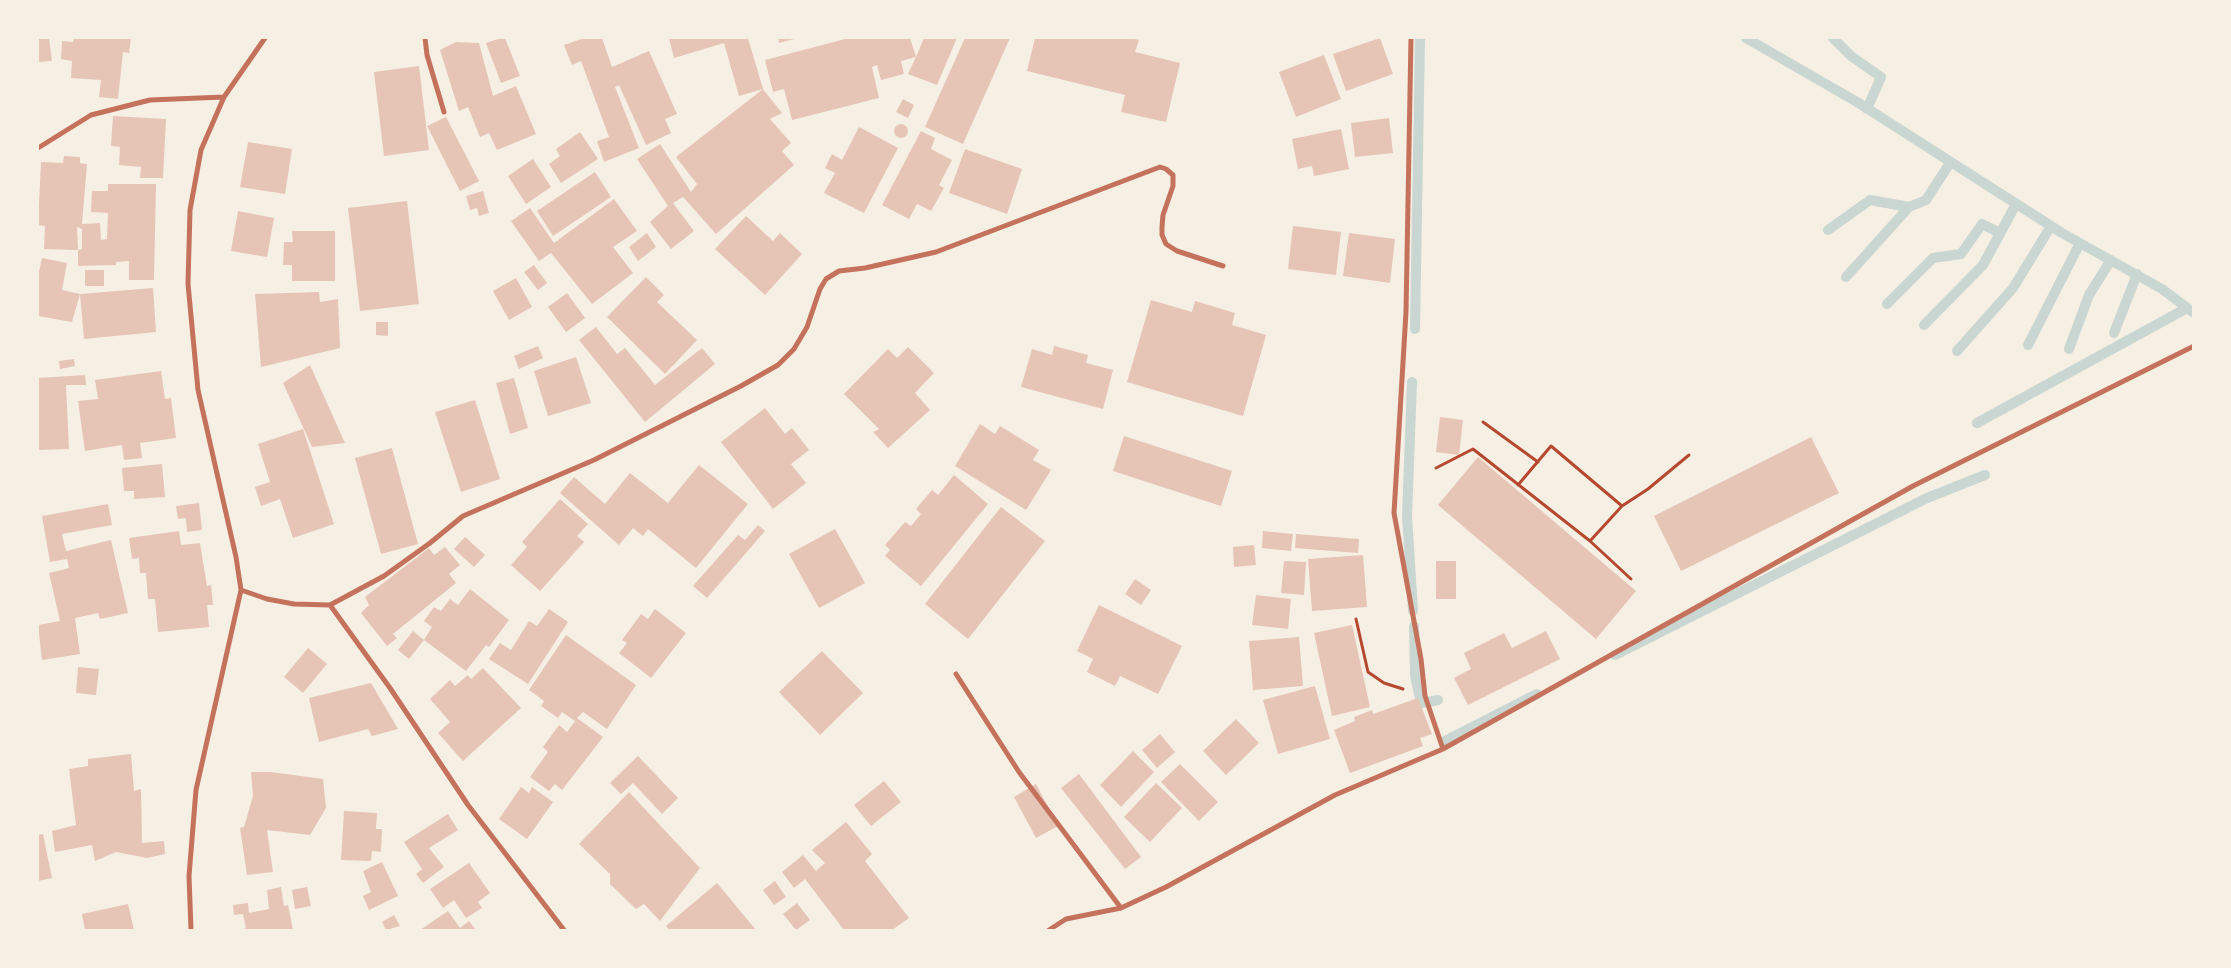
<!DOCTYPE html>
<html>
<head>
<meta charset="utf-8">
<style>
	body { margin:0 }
	#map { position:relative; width:2231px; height:968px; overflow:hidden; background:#f6efe4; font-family:"Golos Text",sans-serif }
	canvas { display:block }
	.frame { position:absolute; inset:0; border:39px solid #f6efe4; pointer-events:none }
</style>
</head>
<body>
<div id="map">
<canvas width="2231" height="968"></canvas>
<div class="frame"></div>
</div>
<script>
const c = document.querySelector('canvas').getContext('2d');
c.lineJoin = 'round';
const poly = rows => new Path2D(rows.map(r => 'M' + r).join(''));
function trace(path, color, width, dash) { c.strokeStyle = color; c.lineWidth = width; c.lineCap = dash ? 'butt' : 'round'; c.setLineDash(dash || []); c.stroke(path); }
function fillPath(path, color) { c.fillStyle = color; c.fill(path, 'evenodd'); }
trace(poly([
	[1746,38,1857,102,2062,233,2162,289,2194,313],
	[1833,38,1851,56,1881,77,1867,109],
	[1828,230,1870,200,1909,207],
	[1846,277,1909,207,1926,200,1950,163],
	[1887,304,1933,258,1961,254,1982,224,2000,233],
	[1924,325,1983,265,2016,204],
	[1415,329,1420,38],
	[2114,333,2137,274],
	[2028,345,2080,243],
	[2069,349,2089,295,2111,260],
	[1957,351,2013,288,2051,226],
	[1412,382,1407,516,1413,611],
	[1977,423,2187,308],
	[1414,626,1415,675,1419,695,1422,703,1438,700],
	[1615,655,1927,498,1985,475],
	[1445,741,1537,694]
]), '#c9d6d2', 10);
fillPath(poly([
	[38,38,49,38,52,61,38,62],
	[74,38,131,38,129,53,123,52,118,99,99,97,101,80,71,78,72,61,61,59,62,41,73,42],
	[501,38,505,38,520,76,501,83,486,43],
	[584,38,602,38,612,67,649,51,677,114,665,119,671,133,646,145,619,85,615,87,639,148,604,162,597,141,609,137,581,61,572,65,564,45],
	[669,38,748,38,763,89,782,113,770,119,791,143,782,151,794,165,716,234,683,197,673,203,694,231,671,249,650,222,668,206,637,159,660,144,691,192,697,184,676,157,763,89,739,96,724,43,674,58],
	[778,38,798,38,779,43],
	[849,38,910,38,916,57,924,38,957,38,937,85,908,74,916,57,901,61,904,74,881,80,877,65,872,67,879,98,792,120,784,89,773,92,765,60],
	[965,38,1010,38,963,144,925,127],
	[1035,38,1130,38,1139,40,1135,52,1180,63,1166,122,1121,112,1125,95,1027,71],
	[1380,38,1393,74,1346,91,1333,54],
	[456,42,479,43,493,96,516,86,536,134,497,150,489,133,480,137,468,107,459,111,440,50],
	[1324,55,1341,99,1296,117,1279,72],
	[419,66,429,150,384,156,374,72],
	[903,99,914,105,908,118,896,112],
	[113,116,166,119,163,178,140,178,141,167,119,165,120,147,111,146],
	[446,117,479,181,460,191,427,126],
	[1389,118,1393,153,1355,157,1351,123],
	'894 131a7 7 0 1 1 14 0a7 7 0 1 1-14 0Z',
	[859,127,898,148,864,213,824,193,835,173,825,168,832,154,842,160],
	[1341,129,1349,169,1314,176,1312,166,1298,169,1292,139],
	[921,131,935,138,931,149,952,160,939,185,944,188,931,211,917,204,909,219,882,205],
	[580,132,598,159,561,183,549,164,560,156,556,149],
	[248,142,292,149,285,194,240,187],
	[965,149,1022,169,1007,214,949,193],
	[64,156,80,157,80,163,87,164,82,224,100,223,101,240,107,239,108,213,91,212,92,191,108,191,108,184,156,184,154,280,129,280,129,261,116,262,116,265,78,266,78,250,44,249,45,226,38,225,41,162,63,163],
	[77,227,82,229,82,249,78,250],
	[533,159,551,187,526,204,508,176],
	[595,172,611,197,553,236,537,211],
	[483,191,489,213,479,216,477,208,470,210,466,196],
	[614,199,637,231,613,247,633,273,592,304,551,253,539,261,511,221,530,208,554,243],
	[407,201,419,304,360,311,348,208],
	[238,211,274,218,267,257,231,251],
	[746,216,773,241,780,233,802,254,765,295,715,249],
	[1293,226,1341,232,1336,275,1288,269],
	[292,231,335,231,335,281,292,281,292,265,283,265,284,242,293,242],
	[647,233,656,247,638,261,629,247],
	[1349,233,1395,239,1390,283,1343,276],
	[42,258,67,263,62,290,80,294,72,322,38,316,38,276],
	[534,265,547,283,538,290,524,272],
	[85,270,104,270,104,286,85,286],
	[646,277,664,295,657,302,697,340,665,374,607,317],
	[516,278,532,307,509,320,493,291],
	[153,288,156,332,84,339,80,294],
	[319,292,320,302,338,299,340,348,261,367,255,294],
	[567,293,585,318,566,332,548,307],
	[1151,300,1192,312,1195,301,1235,313,1232,325,1266,335,1243,416,1127,382],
	[376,322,388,322,388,336,376,335],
	[596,327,617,354,625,348,655,385,702,348,715,364,645,422,579,340],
	[538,346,543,358,519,369,514,356],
	[1054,346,1088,355,1086,363,1113,370,1103,409,1021,387,1032,349,1052,355],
	[908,347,934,373,915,393,930,410,888,448,873,432,879,429,844,394,888,349,897,358],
	[576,357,591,403,548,416,534,371],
	[74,359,75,366,60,369,59,361],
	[310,365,345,443,312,447,283,383],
	[161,371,165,399,171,398,176,438,140,443,142,458,124,460,122,445,85,451,78,401,98,399,95,380],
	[85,375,86,385,66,385,69,449,38,450,38,378],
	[514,378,528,428,510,434,496,383],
	[475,400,500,479,461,492,435,412],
	[765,408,785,434,792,428,809,450,791,464,806,483,773,509,721,442],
	[1440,417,1463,420,1459,455,1436,452],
	[980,424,995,434,1000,426,1039,450,1033,460,1051,470,1026,510,955,466],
	[303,429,334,524,293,538,280,499,261,506,255,487,270,482,258,444],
	[1124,436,1232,471,1221,506,1113,471],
	[1811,437,1839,493,1681,571,1654,516],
	[392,448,418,544,381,554,355,458],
	[1478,457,1636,591,1596,639,1438,505],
	[162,464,165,497,134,499,134,491,124,491,122,468],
	[699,465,748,504,696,568,648,529,643,536,633,528,619,545,560,493,574,477,605,504,630,473,668,503],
	[954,475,988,504,921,586,885,556,890,550,885,545,905,522,911,526,921,514,916,509,932,490,938,495],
	[560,499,588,524,577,536,584,542,540,591,511,565,527,547,522,542],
	[199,503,202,530,187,532,186,518,178,519,176,506],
	[108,504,112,525,62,534,66,551,111,540,128,613,100,619,98,613,75,618,80,654,42,660,38,625,60,621,49,573,69,568,67,559,50,562,42,516],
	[1001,507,1045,541,968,639,925,604],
	[758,525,765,531,707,598,693,586,738,535,745,540],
	[835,529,865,583,819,608,789,554],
	[179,531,181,545,200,543,207,586,211,585,213,605,207,605,209,627,158,632,155,599,148,599,146,573,140,573,139,558,132,559,129,538],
	[1263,531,1293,534,1291,551,1262,548],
	[1296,534,1359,539,1358,553,1295,548],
	[465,537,485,555,474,567,454,549],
	[1254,545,1256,565,1234,567,1233,547],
	[445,547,460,565,449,574,456,583,393,634,397,638,387,646,361,613,369,605,365,597,429,548,434,555],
	[1363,555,1367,607,1312,611,1308,559],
	[1284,561,1306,562,1304,595,1281,593],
	[1436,561,1456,561,1456,599,1436,599],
	[1135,579,1151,590,1141,605,1125,594],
	[470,589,509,620,489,647,486,645,466,671,424,640,432,627,424,621,434,607,441,611,450,599,458,605],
	[1256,595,1291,599,1288,629,1252,625],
	[1099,605,1182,646,1158,694,1120,676,1115,686,1087,672,1093,659,1077,651],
	[549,609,568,622,528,684,489,659,500,643,511,650,529,621,537,626],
	[655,609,686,633,651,678,619,653,627,643,622,640,641,614,648,619],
	[1352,625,1370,707,1332,716,1314,633],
	[413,631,424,640,409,659,398,650],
	[1546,631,1560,659,1468,705,1454,678,1471,669,1464,653,1504,633,1512,648],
	[566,635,636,685,607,729,583,712,577,718,603,737,562,790,555,784,549,791,530,777,548,752,543,747,559,725,567,732,575,721,562,712,558,718,541,706,544,701,529,690],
	[1299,637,1303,686,1253,690,1249,641],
	[308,648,327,664,303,693,284,677],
	[822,651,863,693,820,735,779,692],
	[78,667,99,669,96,695,76,693],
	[483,668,521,708,463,761,438,733,450,722,430,699,450,680,455,686,468,675,471,679],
	[371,683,398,729,372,736,368,729,319,742,309,698],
	[1315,686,1330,739,1278,754,1263,700],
	[1418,698,1432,734,1420,738,1423,746,1350,773,1334,730,1355,721,1354,717,1372,710,1373,714],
	[1236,719,1259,743,1226,775,1203,751],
	[1160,734,1175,752,1157,768,1142,750],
	[1133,751,1154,772,1121,807,1100,785],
	[131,754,134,791,141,789,142,843,164,841,165,854,147,858,116,852,95,861,92,845,55,852,52,831,76,825,69,769,88,766,88,759],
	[638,756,678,798,662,814,633,783,621,794,610,783],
	[1180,764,1218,802,1199,821,1161,782],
	[251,772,271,772,323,779,326,808,310,835,267,830,273,872,247,875,240,828,244,827,253,796],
	[1079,774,1141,857,1125,869,1061,788],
	[884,781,901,802,871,826,854,805],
	[1156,783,1182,808,1150,842,1124,817],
	[1036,784,1058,826,1036,838,1014,797],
	[521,787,529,793,532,787,553,802,527,839,499,819],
	[629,792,700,868,660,921,644,904,636,909,610,884,610,874,579,844],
	[344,811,377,813,376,829,382,829,381,852,372,851,371,861,341,860],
	[448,814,458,830,429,848,444,867,423,883,416,874,422,869,404,842],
	[846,822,872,854,865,861,909,918,892,930,844,930,805,879,794,888,782,872,803,855,816,871,825,863,812,850],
	[43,834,52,878,38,881,38,835],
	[382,862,398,896,369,910,363,896,371,892,363,871],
	[469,863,490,893,478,902,482,908,466,918,454,900,443,908,430,889],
	[775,881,786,897,774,905,763,890],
	[717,883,756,930,669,930,666,926],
	[281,887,284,906,288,905,293,930,240,930,246,928,243,914,234,915,233,905,248,903,249,913,269,909,267,890],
	[307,887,311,906,295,909,292,890],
	[797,903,810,920,796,930,783,914],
	[128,904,134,930,85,930,82,914],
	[448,911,460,928,469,921,476,930,420,930],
	[394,915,400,926,386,930,382,922]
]), '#e6c5b7');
trace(poly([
	[1483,422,1538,462],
	[1436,468,1473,449,1590,541,1631,579],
	[1518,485,1551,446,1622,506],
	[1590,541,1622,506,1648,489,1689,455],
	[1356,619,1368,672,1384,683,1403,689]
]), '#b5482f', 3);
trace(poly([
	[425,38,427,55,444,112],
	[1411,38,1406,312,1394,513,1421,659,1425,696,1443,749],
	[38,148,91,115,150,100,224,97],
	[241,590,267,599,294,604,330,605,384,576,430,543,463,516,594,460,741,386,778,365,794,349,807,327,820,289,826,279,839,271,865,268,936,252,1160,167,1166,169,1173,175,1173,186,1163,215,1162,227,1162,235,1166,244,1177,251,1223,266],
	[330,605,390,688,468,805,564,930],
	[956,674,1019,772,1121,908],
	[191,930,189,876,196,790,241,590,236,557,198,390,188,284,190,210,201,150,224,97,265,38],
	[1049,930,1066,919,1121,908,1166,887,1335,795,1443,749,1913,486,2194,346]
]), '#c5725c', 5);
</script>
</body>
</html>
